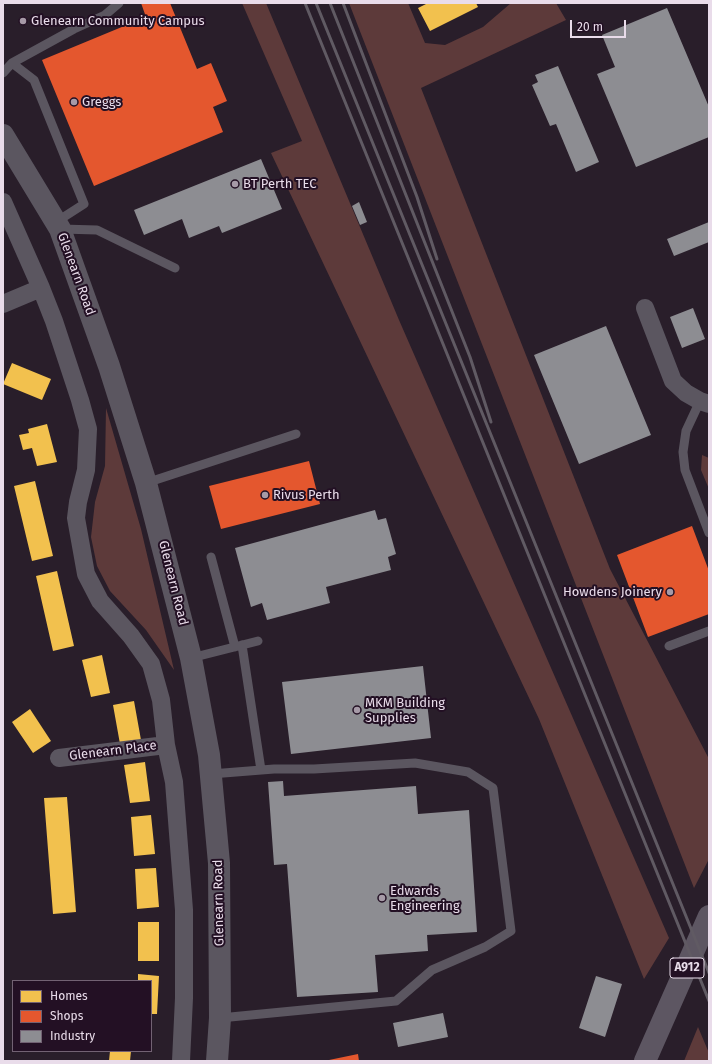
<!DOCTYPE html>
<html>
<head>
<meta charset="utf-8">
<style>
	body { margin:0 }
	#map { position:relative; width:712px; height:1064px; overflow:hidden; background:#291e2a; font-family:"Fira Sans",sans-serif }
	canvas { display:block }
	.frame { position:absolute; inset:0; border:4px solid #e9dcea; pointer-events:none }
	.legend { position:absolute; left:12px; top:980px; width:140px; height:72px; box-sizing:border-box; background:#231024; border:1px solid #726273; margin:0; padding:5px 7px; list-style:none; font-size:12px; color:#e9dcea }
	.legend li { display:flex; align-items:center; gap:8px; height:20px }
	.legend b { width:20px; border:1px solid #726273 }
	.scale { position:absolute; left:570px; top:20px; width:56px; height:18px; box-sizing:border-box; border:2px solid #e9dcea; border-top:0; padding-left:5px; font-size:12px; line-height:14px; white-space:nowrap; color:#e9dcea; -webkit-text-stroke:3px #231024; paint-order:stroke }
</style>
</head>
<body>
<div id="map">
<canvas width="712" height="1064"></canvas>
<div class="frame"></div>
<ul class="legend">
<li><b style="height:11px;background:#f2c14e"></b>Homes</li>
<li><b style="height:11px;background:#e4572e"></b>Shops</li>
<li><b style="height:11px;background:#8d8d92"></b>Industry</li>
</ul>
<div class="scale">20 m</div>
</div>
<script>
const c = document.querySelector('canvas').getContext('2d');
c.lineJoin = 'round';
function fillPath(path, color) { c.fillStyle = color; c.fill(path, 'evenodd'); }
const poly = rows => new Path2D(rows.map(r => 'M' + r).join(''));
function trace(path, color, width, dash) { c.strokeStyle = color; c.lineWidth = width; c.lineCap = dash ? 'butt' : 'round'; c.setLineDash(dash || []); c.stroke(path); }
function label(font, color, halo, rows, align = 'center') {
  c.font = font + ' "Fira Sans",sans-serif'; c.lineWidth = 4; c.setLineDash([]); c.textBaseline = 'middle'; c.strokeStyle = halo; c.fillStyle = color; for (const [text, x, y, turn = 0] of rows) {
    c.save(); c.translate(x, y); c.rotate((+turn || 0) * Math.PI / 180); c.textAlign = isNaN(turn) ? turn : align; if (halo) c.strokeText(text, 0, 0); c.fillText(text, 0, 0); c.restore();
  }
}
fillPath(poly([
	[242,3,266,3,399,320,669,938,644,979,539,719,271,153,302,141],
	[349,3,408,3,425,43,445,45,483,27,511,3,556,3,566,20,421,88,610,569,709,759,709,859,694,888],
	[106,408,141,529,174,670,146,630,110,591,97,566,91,537,95,502,105,466],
	[702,455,709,458,709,489,701,470],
	[698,1027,709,1053,709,1061,684,1061]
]), '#5d3a3a');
fillPath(poly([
	[428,3,476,3,478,7,430,31,418,8],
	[12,363,51,379,42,400,3,384],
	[47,424,57,462,37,466,32,448,23,450,19,435,29,433,28,429],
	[35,481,53,556,32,561,14,486],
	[57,571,74,646,53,651,36,576],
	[102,655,110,693,91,697,82,660],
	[134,701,141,740,120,744,113,705],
	[30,709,51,741,33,753,12,722],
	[145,762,150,801,130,803,124,765],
	[67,797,76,912,53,914,44,798],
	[151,815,155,854,134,856,131,817],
	[156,868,159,907,137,909,135,869],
	[138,922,159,922,159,961,138,961],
	[138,974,159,976,157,1014,151,1014,151,981,138,981],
	[110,1051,131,1051,130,1061,109,1061]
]), '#f2c14e');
fillPath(poly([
	[141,3,170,3,197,69,211,63,227,101,213,107,223,132,94,186,42,60,146,17],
	[309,461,320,504,221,529,209,486],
	[692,526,709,571,709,614,648,637,617,555],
	[358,1054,359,1061,329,1061,329,1060]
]), '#e4572e');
fillPath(poly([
	[667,8,709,107,709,137,636,167,597,74,615,67,602,35],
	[558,66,599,162,576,172,556,124,550,126,532,85,538,82,535,75],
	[261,159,282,209,222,233,219,226,189,238,182,219,144,235,134,210],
	[359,202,367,222,360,225,352,206],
	[709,222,709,242,674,256,667,239],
	[693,308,705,339,682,348,670,317],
	[606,326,651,435,579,464,534,355],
	[375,510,378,520,386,518,396,554,388,557,391,570,326,587,330,603,267,620,262,603,251,607,235,548],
	[423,666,431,738,291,754,282,682],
	[283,781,284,796,416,786,418,814,469,810,477,932,427,935,428,951,375,955,378,992,297,997,287,864,274,865,268,782],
	[596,976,622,984,605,1037,579,1028],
	[443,1013,448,1037,398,1047,393,1023]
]), '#8d8d92');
trace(poly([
	[12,63,34,80,84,204,56,222],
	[3,73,12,63,74,29,105,15,119,3],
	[61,229,97,230,175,268],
	[700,401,686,431,683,452,685,470,709,533],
	[146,483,296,434],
	[211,557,235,647],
	[242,645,261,770],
	[669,646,709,631],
	[191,658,258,641],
	[211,774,274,769,314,769,415,763,468,772,493,788,511,931,485,947,432,970,396,1001,220,1018]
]), '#5b5660', 9);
trace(poly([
	[3,202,41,288,54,321,80,400,88,429,86,470,78,502,76,518,86,574,100,601,131,636,151,664,161,700,166,745,174,782,184,910,184,998,181,1061],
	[3,304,41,288],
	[645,308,673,381,686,393,700,401,709,404],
	[59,758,166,745]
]), '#5b5660', 18);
trace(poly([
	[3,135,60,229,109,366,146,483,191,658,209,755,219,863,220,1018,217,1061]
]), '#5b5660', 22);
trace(poly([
	[645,1061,709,916]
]), '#5d5662', 22);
trace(poly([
	[305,3,709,1001],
	[316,3,709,973],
	[330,3,470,357,491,422],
	[343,3,417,197,437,259]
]), '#605a63', 3);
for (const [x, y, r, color] of [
	[23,21,4,"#a69aa7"],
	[74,102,4,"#a69aa7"],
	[235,184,4,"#a69aa7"],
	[265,495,4,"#a69aa7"],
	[670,592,4,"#a69aa7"],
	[357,710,4,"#a69aa7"],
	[382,898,4,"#a69aa7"]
]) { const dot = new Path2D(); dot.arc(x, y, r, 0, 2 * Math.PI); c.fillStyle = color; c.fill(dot); trace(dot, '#231024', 1.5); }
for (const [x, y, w] of [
	[687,968,34]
]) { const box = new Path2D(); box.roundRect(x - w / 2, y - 10, w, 20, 3); c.fillStyle = '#231024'; c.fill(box); trace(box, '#e9dcea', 1); }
label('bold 12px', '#e9dcea', null, [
	["A912",687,968]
]);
label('13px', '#e9dcea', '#231024', [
	["Glenearn Community Campus",31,21],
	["Greggs",82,102],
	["BT Perth TEC",243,184],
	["Rivus Perth",273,495],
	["Howdens Joinery",662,592,"right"],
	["MKM Building",365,703],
	["Supplies",365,718],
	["Edwards",390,891],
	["Engineering",390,906]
], 'left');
label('13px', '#e9dcea', '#231024', [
	["Glenearn Road",76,274,70],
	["Glenearn Road",173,583,76],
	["Glenearn Place",113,751,-7],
	["Glenearn Road",219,903,-91]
]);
</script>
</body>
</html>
